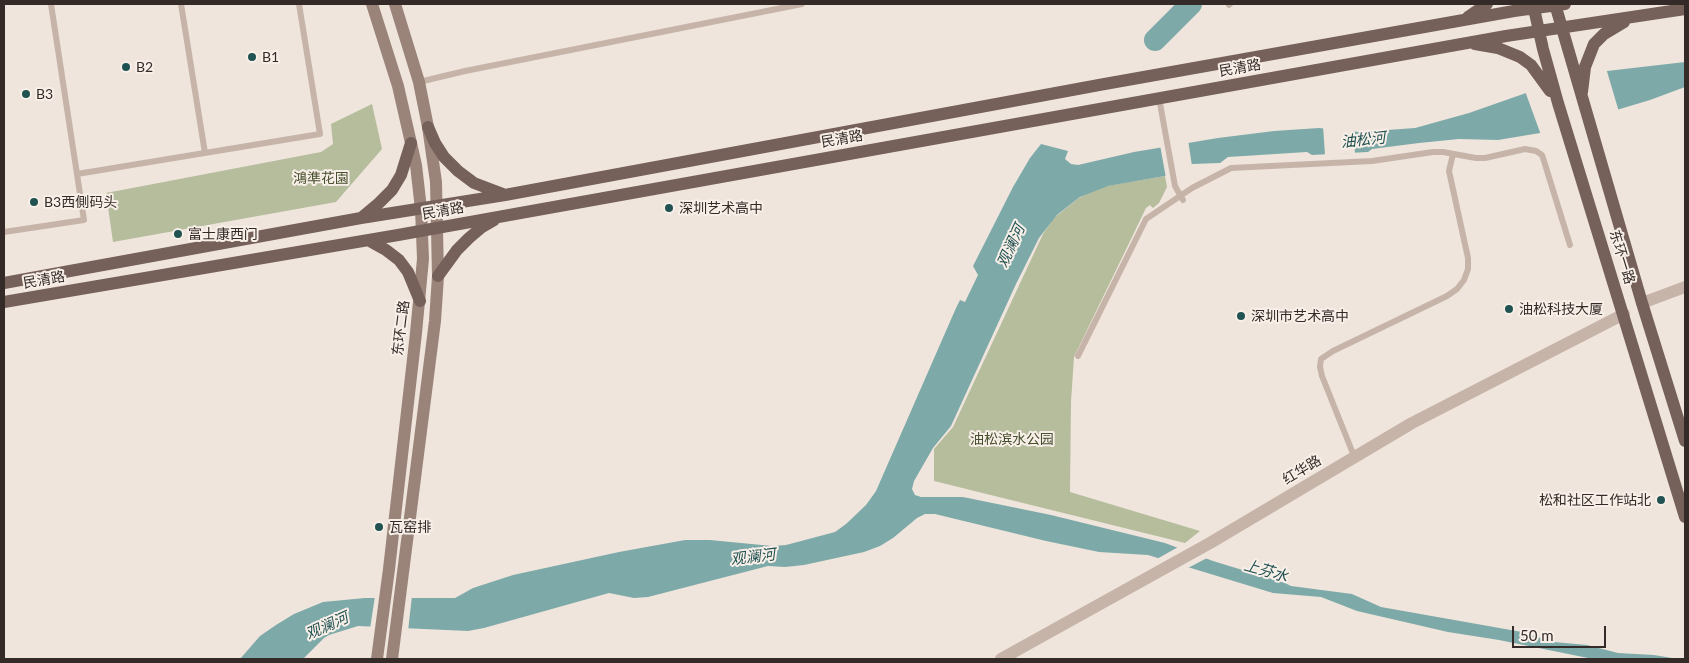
<!DOCTYPE html>
<html>
<head>
<meta charset="utf-8">
<style>
	body { margin:0 }
	#map { position:relative; width:1689px; height:663px; overflow:hidden; background:#f0e5dc; font-family:Lato,sans-serif }
	canvas { display:block }
	.frame { position:absolute; inset:0; border:5px solid #342b28; pointer-events:none }
	.scale { position:absolute; left:1512px; top:626px; width:94px; height:22px; box-sizing:border-box; border:2px solid #342b28; border-top:0; padding-left:6px; font-size:15px; line-height:18px; white-space:nowrap; color:#342b28; -webkit-text-stroke:4px #f8efe8; paint-order:stroke }
</style>
</head>
<body>
<div id="map">
<canvas width="1689" height="663"></canvas>
<div class="frame"></div>
<div class="scale">50 m</div>
</div>
<script>
const c = document.querySelector('canvas').getContext('2d');
c.lineJoin = 'round';
function fillPath(path, color) { c.fillStyle = color; c.fill(path, 'evenodd'); }
const poly = rows => new Path2D(rows.map(r => 'M' + r).join(''));
function trace(path, color, width, dash) { c.strokeStyle = color; c.lineWidth = width; c.lineCap = dash ? 'butt' : 'round'; c.setLineDash(dash || []); c.stroke(path); }
function label(font, color, halo, rows, align = 'center') {
  c.font = font + ' Lato,"Noto Sans SC",sans-serif'; c.lineWidth = 4; c.setLineDash([]); c.textBaseline = 'middle'; c.strokeStyle = halo; c.fillStyle = color; for (const [text, x, y, turn = 0] of rows) {
    c.save(); c.translate(x, y); c.rotate((+turn || 0) * Math.PI / 180); c.textAlign = isNaN(turn) ? turn : align; if (halo) c.strokeText(text, 0, 0); c.fillText(text, 0, 0); c.restore();
  }
}
fillPath(poly([
	[372,104,382,149,336,202,113,242,106,193,321,152,333,144,331,124],
	[1165,176,1167,187,1159,203,1153,208,1150,205,1146,208,1074,357,1071,402,1070,492,1200,531,1185,543,934,481,934,449,953,427,1043,234,1054,218,1079,198,1094,190,1107,186]
]), '#b5bd9d');
fillPath(poly([
	[1685,62,1685,87,1650,100,1540,133,1498,140,1459,139,1419,143,1372,149,1368,152,1312,155,1307,152,1228,157,1220,163,1192,164,1165,176,1108,186,1080,197,1057,215,1039,238,1016,284,951,426,933,448,914,481,912,489,915,495,921,497,963,497,1051,515,1165,543,1213,561,1285,583,1291,586,1352,594,1381,607,1522,632,1554,642,1587,645,1618,653,1654,655,1678,659,1593,659,1499,640,1448,632,1357,611,1321,597,1273,593,1148,555,1099,552,1046,541,935,514,925,514,917,518,893,538,880,546,864,552,804,565,785,567,768,566,648,597,634,598,609,593,484,628,468,631,358,626,329,635,324,638,303,659,240,659,260,636,276,625,294,614,323,602,365,598,455,598,473,588,513,575,619,552,685,540,710,540,772,546,786,545,835,532,846,524,866,505,876,491,956,308,960,300,965,302,978,275,973,266,1013,187,1030,158,1041,144,1068,151,1065,159,1071,164,1078,165,1134,152,1218,138,1274,131,1319,128,1359,132,1415,128,1469,113,1526,93,1607,71]
]), '#7daaa9');
fillPath(poly([
	[1606,68,1619,112,1541,135,1525,91],
	[1323,126,1353,129,1355,153,1325,155],
	[1188,140,1192,166,1166,178,1160,145],
	[1180,546,1209,557,1186,569,1155,560],
	[375,596,412,596,408,631,370,629]
]), '#f0e5dc');
trace(poly([
	[1155,40,1191,4]
]), '#7daaa9', 22);
trace(poly([
	[181,4,205,153],
	[1229,5,1230,4],
	[419,82,465,71,802,4],
	[1159,98,1175,186,1183,200],
	[77,174,320,134,299,4],
	[4,232,84,220,51,4],
	[1078,356,1146,219,1192,188,1231,168,1372,161,1433,152,1443,152,1476,158,1485,158,1525,149,1536,151,1542,155,1544,161,1570,245],
	[1354,456,1322,376,1320,367,1321,359,1333,351,1447,296,1457,289,1464,280,1468,269,1468,258,1449,171,1453,154]
]), '#c7b4a9', 6);
trace(poly([
	[1642,303,1685,287],
	[1001,659,1210,543,1412,423,1624,314]
]), '#c7b4a9', 12);
trace(poly([
	[372,4,398,86,416,165,421,209,423,259,416,333,389,569,377,659],
	[392,659,435,321,438,276,436,182,428,127,419,82,395,4]
]), '#9a847a', 12);
trace(poly([
	[1533,4,1543,49,1558,103,1685,517],
	[1555,4,1642,303,1685,441],
	[1468,17,1487,4],
	[1475,44,1498,48,1520,57,1531,65,1550,91],
	[1582,92,1585,67,1594,44,1604,34,1624,22],
	[428,127,435,143,444,157,458,171,474,183,503,194],
	[361,218,379,203,392,190,401,175,411,143],
	[368,240,386,250,399,260,408,272,420,301],
	[438,276,457,250,469,238,482,227,494,220],
	[4,283,361,218,505,195,1099,85,1514,11,1565,4],
	[4,302,398,235,1506,36,1685,9]
]), '#75615a', 12);
for (const [x, y, r, color] of [
	[252,57,5,"#215252"],
	[126,67,5,"#215252"],
	[26,94,5,"#215252"],
	[34,202,5,"#215252"],
	[669,208,5,"#215252"],
	[178,234,5,"#215252"],
	[1509,309,5,"#215252"],
	[1241,316,5,"#215252"],
	[1661,500,5,"#215252"],
	[379,527,5,"#215252"]
]) { const dot = new Path2D(); dot.arc(x, y, r, 0, 2 * Math.PI); c.fillStyle = color; c.fill(dot); trace(dot, '#f8efe8', 2); }
label('14px', '#342b28', '#f8efe8', [
	["B1",262,57],
	["B2",136,67],
	["B3",36,94],
	["B3西側码头",44,202],
	["深圳艺术高中",679,208],
	["富士康西门",188,234],
	["油松科技大厦",1519,309],
	["深圳市艺术高中",1251,316],
	["松和社区工作站北",1651,500,"right"],
	["瓦窑排",389,527]
], 'left');
label('14px', '#342b28', '#f8efe8', [
	["民清路",1240,68,-10],
	["民清路",842,139,-10],
	["民清路",443,211,-10],
	["东环一路",1622,257,73],
	["民清路",44,280,-10],
	["东环二路",401,328,-83],
	["红华路",1302,470,-31]
]);
label('14px', '#46502e', '#f8efe8', [
	["鴻準花園",321,178],
	["油松滨水公园",1012,439]
]);
label('italic 15px', '#215252', '#f8efe8', [
	["油松河",1363,140,-6],
	["观澜河",1011,246,-65],
	["观澜河",753,557,-7],
	["上芬水",1266,571,16],
	["观澜河",327,626,-24]
]);
</script>
</body>
</html>
